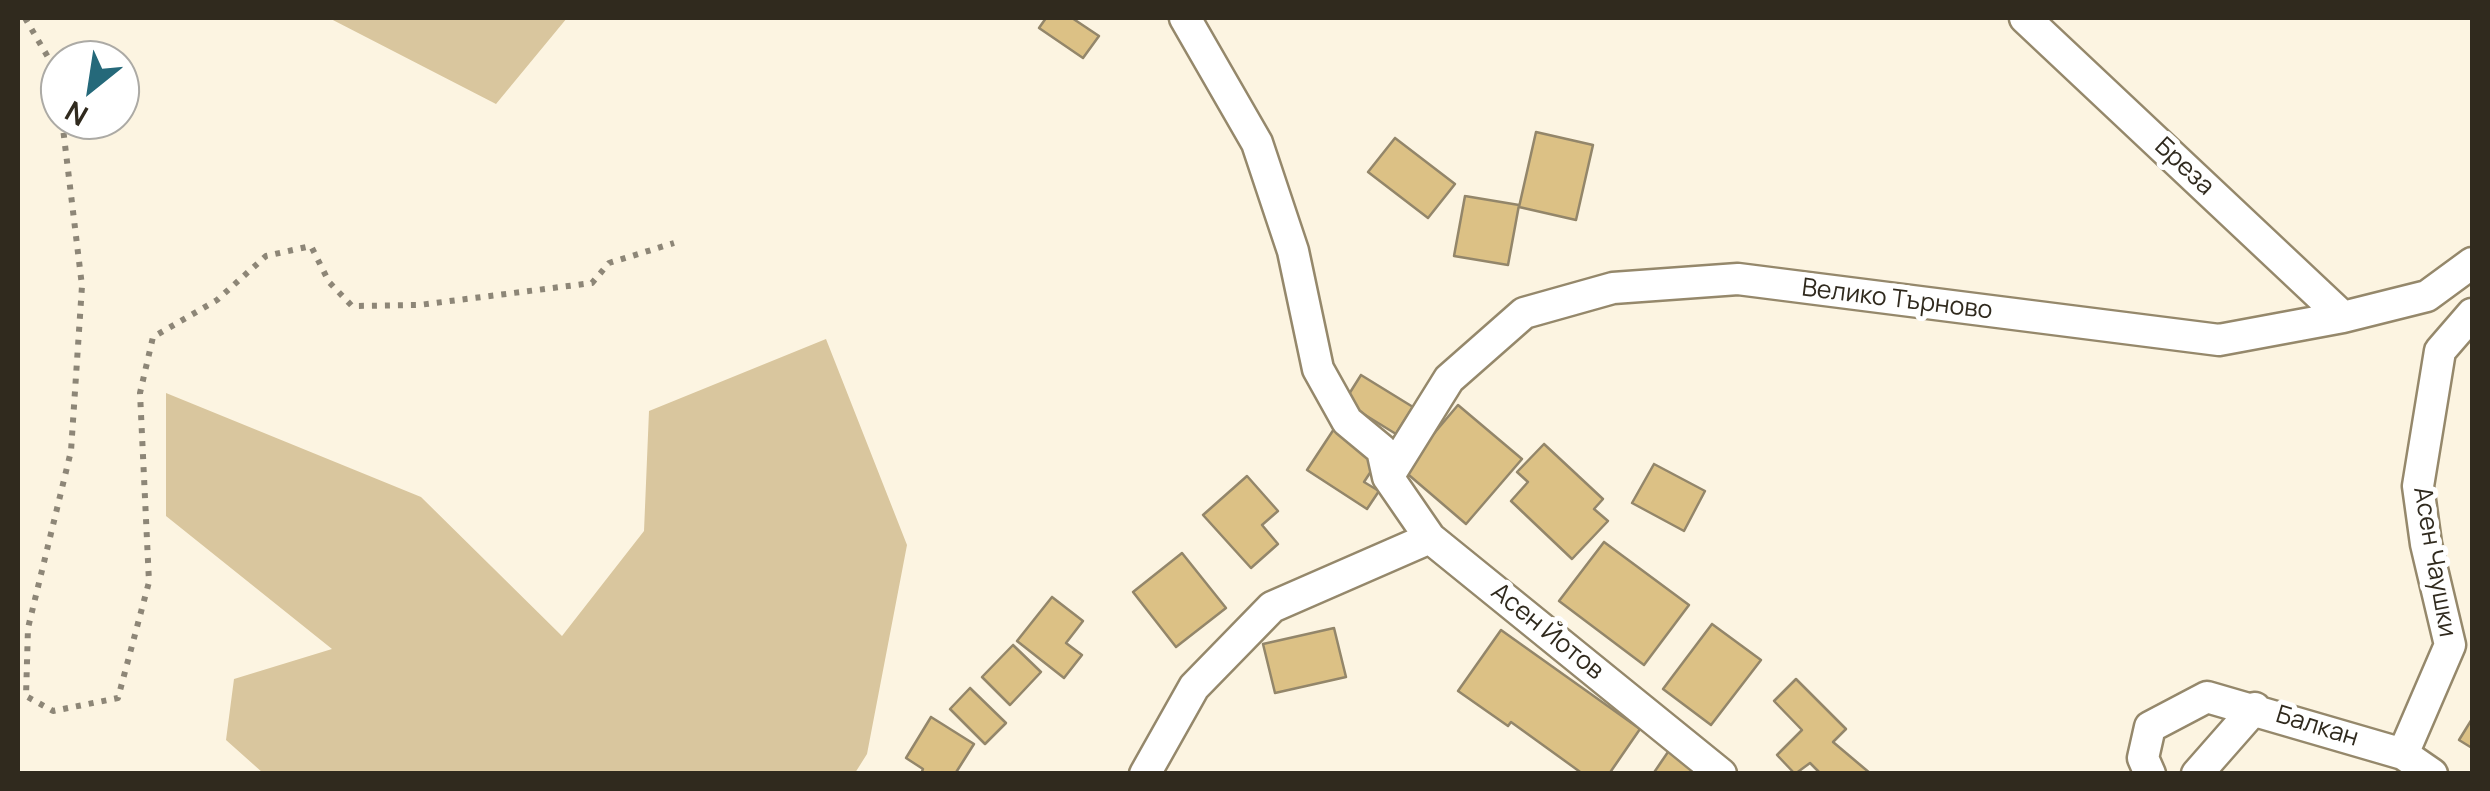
<!DOCTYPE html>
<html>
<head>
<meta charset="utf-8">
<style>
	body { margin:0 }
	#map { position:relative; width:2490px; height:791px; overflow:hidden; background:#fcf4e1; font-family:Manrope,sans-serif }
	canvas { display:block }
	.frame { position:absolute; inset:0; border:20px solid #302a1e; pointer-events:none }
	.north { position:absolute; left:40px; top:40px; width:100px; height:100px; box-sizing:border-box; background:#fff; border:2px solid #acaaa5; border-radius:50%; rotate:210deg; font-size:28px; font-weight:700; line-height:40px; text-align:center; color:#302a1e }
	.north::after { content:''; display:block; margin:auto; width:35px; height:45px; background:#25697a; clip-path:polygon(50% 0,100% 100%,50% 72%,0 100%) }
</style>
</head>
<body>
<div id="map">
<canvas width="2490" height="791"></canvas>
<div class="frame"></div>
<div class="north">N</div>
</div>
<script>
const c = document.querySelector('canvas').getContext('2d');
c.lineJoin = 'round';
function fillPath(path, color) { c.fillStyle = color; c.fill(path, 'evenodd'); }
const poly = rows => new Path2D(rows.map(r => 'M' + r).join(''));
function trace(path, color, width, dash) { c.strokeStyle = color; c.lineWidth = width; c.lineCap = dash ? 'butt' : 'round'; c.setLineDash(dash || []); c.stroke(path); }
function label(font, color, halo, rows, align = 'center') {
  c.font = font + ' Manrope,sans-serif'; c.lineWidth = 10; c.setLineDash([]); c.textBaseline = 'middle'; c.strokeStyle = halo; c.fillStyle = color; for (const [text, x, y, turn = 0] of rows) {
    c.save(); c.translate(x, y); c.rotate((+turn || 0) * Math.PI / 180); c.textAlign = isNaN(turn) ? turn : align; if (halo) c.strokeText(text, 0, 0); c.fillText(text, 0, 0); c.restore();
  }
}
fillPath(poly([
	[329,18,567,18,496,104],
	[826,339,907,545,867,754,855,773,263,773,226,740,234,679,332,649,166,516,166,393,421,497,562,636,644,531,649,411]
]), '#d9c69e');
const building = poly([
	[1046,18,1072,18,1099,36,1083,58,1039,28,1046,18],
	[1536,132,1593,145,1576,220,1519,207,1536,132],
	[1395,138,1455,184,1428,218,1368,172,1395,138],
	[1465,196,1519,205,1508,265,1454,256,1465,196],
	[1361,375,1413,407,1396,434,1344,402,1361,375],
	[1458,405,1522,459,1466,524,1403,470,1458,405],
	[1334,429,1379,459,1364,482,1379,491,1367,509,1307,470,1334,429],
	[1544,444,1603,499,1594,509,1608,521,1572,559,1511,501,1528,482,1517,472,1544,444],
	[1654,464,1705,491,1684,531,1632,503,1654,464],
	[1247,476,1278,511,1262,525,1278,544,1251,568,1203,515,1247,476],
	[1604,542,1689,605,1644,665,1559,601,1604,542],
	[1182,553,1226,608,1176,647,1133,592,1182,553],
	[1052,597,1083,621,1066,643,1082,655,1064,678,1017,641,1052,597],
	[1712,624,1761,660,1711,725,1663,689,1712,624],
	[1334,628,1346,677,1275,693,1263,644,1334,628],
	[1501,630,1640,729,1609,774,1583,774,1511,722,1508,726,1458,691,1501,630],
	[1013,645,1041,672,1010,705,982,677,1013,645],
	[1796,679,1846,729,1833,742,1871,774,1821,774,1810,763,1795,774,1777,755,1802,730,1774,701,1796,679],
	[970,688,1006,723,985,744,950,709,970,688],
	[931,717,974,744,955,774,921,774,923,769,906,758,931,717],
	[2472,719,2472,748,2459,740,2472,719],
	[1670,749,1704,774,1653,774,1670,749]
]);
fillPath(building, '#dcc185');
trace(building, '#93866a', 2.5);
const minor = poly([
	[1185,18,1257,143,1293,251,1318,369,1347,421,1382,450,1388,477,1430,538,1721,774],
	[2025,18,2343,317],
	[1388,477,1449,379,1524,313,1613,288,1738,279,2219,340,2343,317,2427,296,2472,263],
	[2403,754,2450,645,2426,544,2418,486,2440,351,2472,314],
	[1145,774,1194,687,1272,607,1430,538],
	[2150,774,2143,758,2150,727,2207,697,2403,754,2432,774],
	[2197,774,2255,708]
]);
trace(minor, '#95886b', 35);
trace(poly([
	[25,18,55,69,60,106],
	[62,120,82,286,71,451,28,628,26,696,53,711,118,698,149,582,140,393,153,337,217,300,266,256,311,246,329,282,352,306,419,305,592,283,609,263,674,243]
]), '#8d8677', 6, [5, 8]);
trace(minor, '#fff', 30);
label('25px', '#302a1e', '#fff', [
	["Бреза",2184,167,43],
	["Велико Търново",1897,300,7],
	["Асен Чаушки",2434,562,80],
	["Асен Йотов",1547,632,39],
	["Балкан",2317,727,17]
]);
</script>
</body>
</html>
